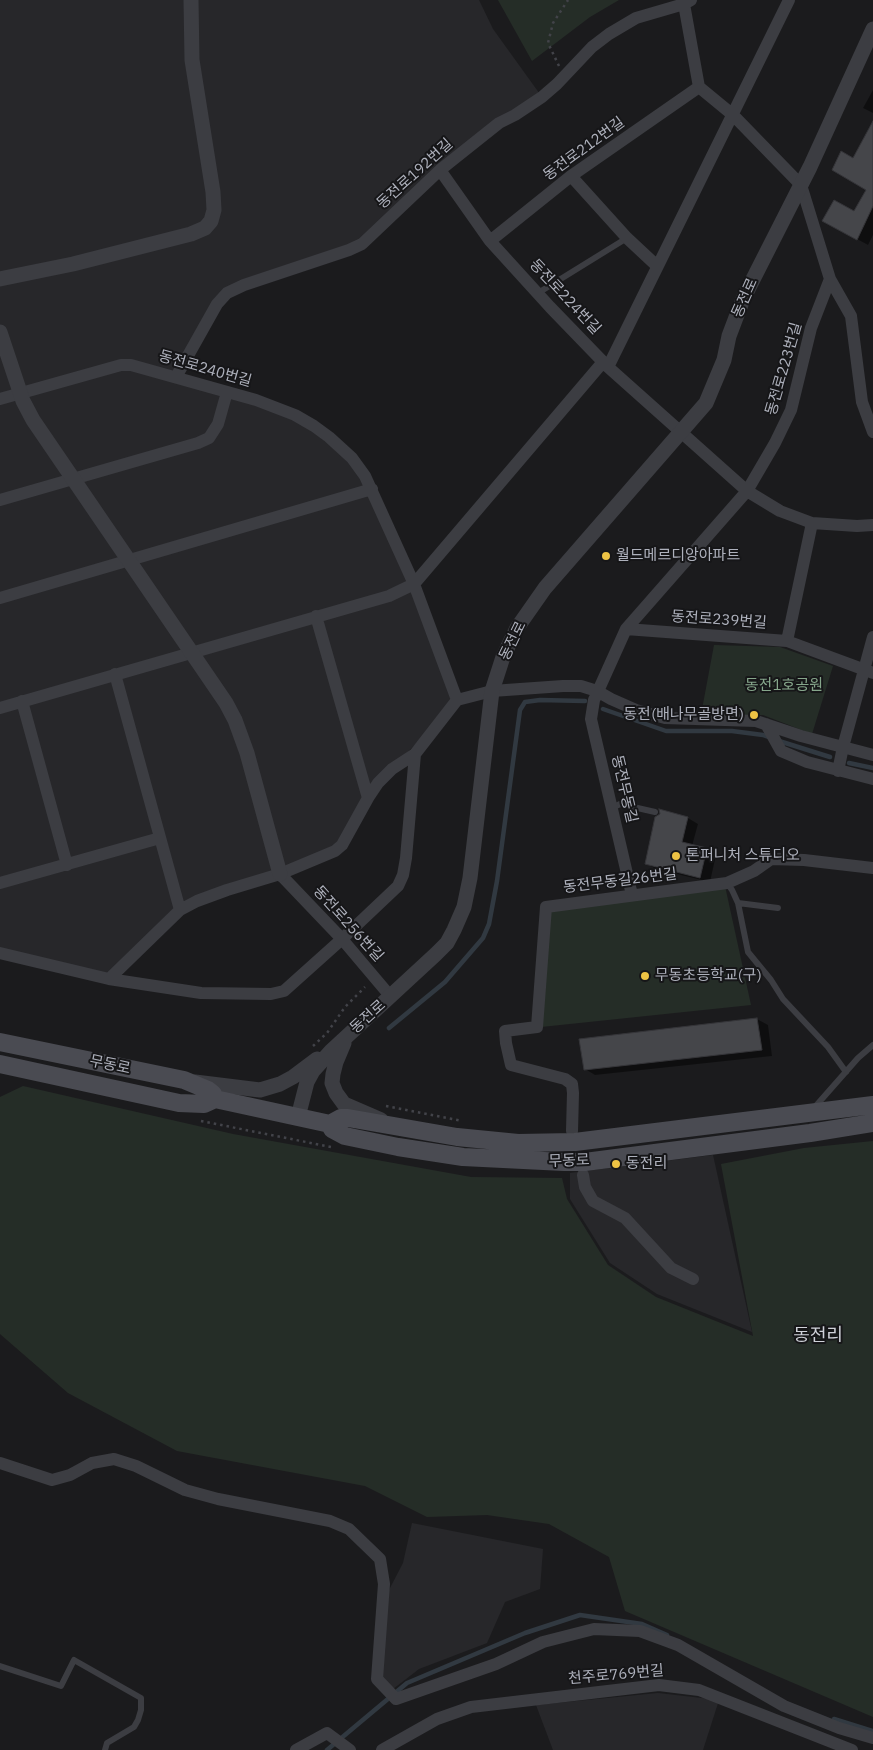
<!DOCTYPE html>
<html>
<head>
<meta charset="utf-8">
<style>
	body { margin:0 }
	canvas { display:block; background:#1b1b1d }
</style>
</head>
<body>
<canvas width="873" height="1750"></canvas>
<script>
const c = document.querySelector('canvas').getContext('2d');
c.lineJoin = 'round';
function fillPath(path, color) { c.fillStyle = color; c.fill(path, 'evenodd'); }
const poly = rows => new Path2D(rows.map(r => 'M' + r).join(''));
function trace(path, color, width, dash) { c.strokeStyle = color; c.lineWidth = width; c.lineCap = dash ? 'butt' : 'round'; c.setLineDash(dash || []); c.stroke(path); }
function label(font, color, halo, rows, align = 'center') {
  c.font = font + ' "IBM Plex Sans","Noto Sans KR",sans-serif'; c.lineWidth = 4; c.setLineDash([]); c.textBaseline = 'middle'; c.strokeStyle = halo; c.fillStyle = color; for (const [text, x, y, turn = 0] of rows) {
    c.save(); c.translate(x, y); c.rotate((+turn || 0) * Math.PI / 180); c.textAlign = isNaN(turn) ? turn : align; if (halo) c.strokeText(text, 0, 0); c.fillText(text, 0, 0); c.restore();
  }
}
fillPath(poly([
	[0,0,479,0,493,29,542,97,515,115,371,236,227,293,176,376,295,415,365,476,457,700,392,769,342,845,197,901,109,979,0,953],
	[713,1155,752,1332,657,1294,610,1263,570,1199,570,1173],
	[412,1523,543,1549,540,1589,505,1602,487,1643,419,1669,393,1689,381,1675,389,1590,403,1563],
	[658,1693,719,1700,703,1750,553,1750,536,1705]
]), '#27272a');
fillPath(poly([
	[498,0,619,0,590,17,532,61],
	[714,645,780,647,833,666,812,734,763,715,701,715],
	[725,886,751,1005,541,1027,550,909],
	[23,1086,233,1134,471,1177,562,1178,567,1199,608,1265,656,1297,753,1336,721,1164,804,1148,873,1141,873,1717,625,1611,609,1557,549,1524,487,1515,427,1517,365,1486,177,1451,68,1393,0,1334,0,1097]
]), '#252d27');
fillPath(poly([
	[873,90,873,113,863,108],
	[873,123,873,235,868,245,824,221,855,213,868,189,853,160],
	[661,811,688,818,698,824,692,846,707,850,716,855,710,882,656,869,647,864],
	[757,1019,768,1025,772,1056,595,1075,585,1069]
]), '#0007');
trace(poly([
	[603,709,666,731,732,731,763,735,771,738],
	[779,741,830,757],
	[849,763,873,768],
	[389,1028,445,982,483,938,489,924,497,881,520,710,525,702,540,700,585,701],
	[834,1719,873,1731],
	[327,1750,407,1683,525,1633,580,1615,642,1624,667,1635]
]), '#313941', 4.5);
const building = poly([
	[873,121,873,206,857,240,822,221,834,200,854,211,866,190,832,170,841,151,853,158,873,121],
	[659,809,688,817,682,842,707,848,700,878,645,864,655,817,660,814,659,809],
	[757,1018,762,1050,584,1070,579,1039,757,1018]
]);
fillPath(building, '#45464a');
trace(building, '#353539', 1);
trace(poly([
	[559,66,548,43,553,23,568,0],
	[313,1046,327,1033,345,1007,365,987],
	[386,1106,462,1121],
	[201,1121,331,1147]
]), '#424349', 2.5, [2.5, 4]);
trace(poly([
	[538,293,627,238],
	[612,808,620,804,655,812],
	[727,883,732,890,738,903,748,952,771,980,783,999,828,1047,846,1072],
	[738,903,778,908],
	[814,1108,858,1058,873,1045],
	[0,1666,61,1686,74,1660,141,1698,141,1710,138,1720,134,1727,107,1743,105,1750]
]), '#3c3d42', 6);
trace(poly([
	[684,4,699,87,733,115,801,185,830,279,851,316,862,402,873,432],
	[440,170,490,241,550,307,608,367,747,491,780,511,812,523,857,526,873,525],
	[571,176,627,238,657,266],
	[490,241,571,176,699,87],
	[608,367,789,0],
	[176,377,217,304,227,293,244,285,349,250,362,244,440,170,499,123,515,115,542,97,557,84,592,47,609,34,636,18,684,4,691,0],
	[0,399,121,365,131,365,256,400,295,415,314,426,329,437,352,458,365,476,414,584,457,700],
	[0,500,198,443,209,438,218,424,227,392],
	[0,598,372,489],
	[316,616,368,798],
	[626,629,787,641,873,673],
	[787,641,812,523],
	[115,674,180,910],
	[457,700,492,691,563,686,581,686,597,691,611,699,636,710,665,718,756,721,801,736,873,755],
	[22,701,67,865],
	[0,708,389,596,414,584,603,362],
	[766,724,781,751,807,762,873,779],
	[838,771,843,747,873,637],
	[280,874,342,939,391,997],
	[0,883,160,838],
	[632,895,591,719,594,700,626,629,747,491,775,443,791,410,811,328,830,279],
	[0,953,109,979,201,993,271,994,284,991,342,939,398,886,403,875,406,858,415,754],
	[109,979,180,910,197,901,227,890,280,874,335,851,342,845,368,798,378,783,392,769,415,754,457,700],
	[572,1131,573,1093,572,1084,565,1079,511,1065,506,1043,505,1031,537,1027,546,907,727,883,754,871,771,859,804,860,873,868],
	[583,1175,585,1187,593,1201,625,1218,671,1268,693,1279],
	[0,1463,52,1480,70,1475,92,1463,114,1459,136,1466,185,1490,218,1499,330,1521,349,1529,380,1559,384,1584,377,1679,396,1699,496,1664,543,1642,594,1629,640,1631,678,1645,784,1706,839,1728,873,1738],
	[296,1750,327,1733,350,1750],
	[382,1750,437,1719,471,1707,659,1685,699,1690,852,1750]
]), '#3c3d42', 12);
trace(poly([
	[0,279,73,264,191,234,205,228,211,221,214,210,213,192,192,60,191,0],
	[0,332,23,401,33,420,226,703,235,720,247,753,280,874],
	[344,1043,336,1062,333,1074,332,1083,336,1093,344,1104,381,1120],
	[195,1082,260,1090,280,1084,293,1077,317,1059],
	[298,1117,307,1082,313,1071,331,1051,436,954,447,943,454,930,464,907,470,878,492,691,503,657,517,628,545,588,706,403,724,360,729,336,743,299,810,167,873,29]
]), '#3c3d42', 15);
trace(poly([
	[0,1042,184,1080,208,1090,213,1094,215,1099],
	[0,1064,179,1103,204,1104,215,1099,330,1124,341,1118,348,1118,457,1137,518,1143,575,1142,873,1105],
	[330,1124,332,1129,345,1136,398,1147,463,1157,564,1162,585,1162,810,1133,873,1123]
]), '#4a4b52', 18);
for (const [x, y, r, color] of [
	[606,556,5,"#edc244"],
	[754,715,5,"#edc244"],
	[676,856,5,"#edc244"],
	[645,976,5,"#edc244"],
	[616,1164,5,"#edc244"]
]) { const dot = new Path2D(); dot.arc(x, y, r, 0, 2 * Math.PI); c.fillStyle = color; c.fill(dot); trace(dot, '#161618', 2); }
label('15px', '#aeb1bc', '#161618', [
	["동전로212번길",584,149,-36],
	["동전로192번길",415,174,-42],
	["동전로224번길",565,297,47],
	["동전로",745,298,-66],
	["동전로240번길",205,369,16],
	["동전로223번길",784,369,-74],
	["동전로239번길",719,620,4],
	["동전로",513,641,-64],
	["동전무동길",624,789,77],
	["동전무동길26번길",620,881,-7],
	["동전로256번길",348,924,48],
	["동전로",368,1017,-42],
	["무동로",110,1065,12],
	["무동로",569,1161,-2],
	["천주로769번길",616,1675,-5]
]);
label('15px', '#aeb1bc', '#161618', [
	["월드메르디앙아파트",616,556],
	["동전(배나무골방면)",744,715,"right"],
	["톤퍼니처 스튜디오",686,856],
	["무동초등학교(구)",655,976],
	["동전리",626,1164]
], 'left');
label('15px', '#86a68b', '#161618', [
	["동전1호공원",784,686]
]);
label('18px', '#cfd1d8', '#161618', [
	["동전리",818,1336]
]);
</script>
</body>
</html>
